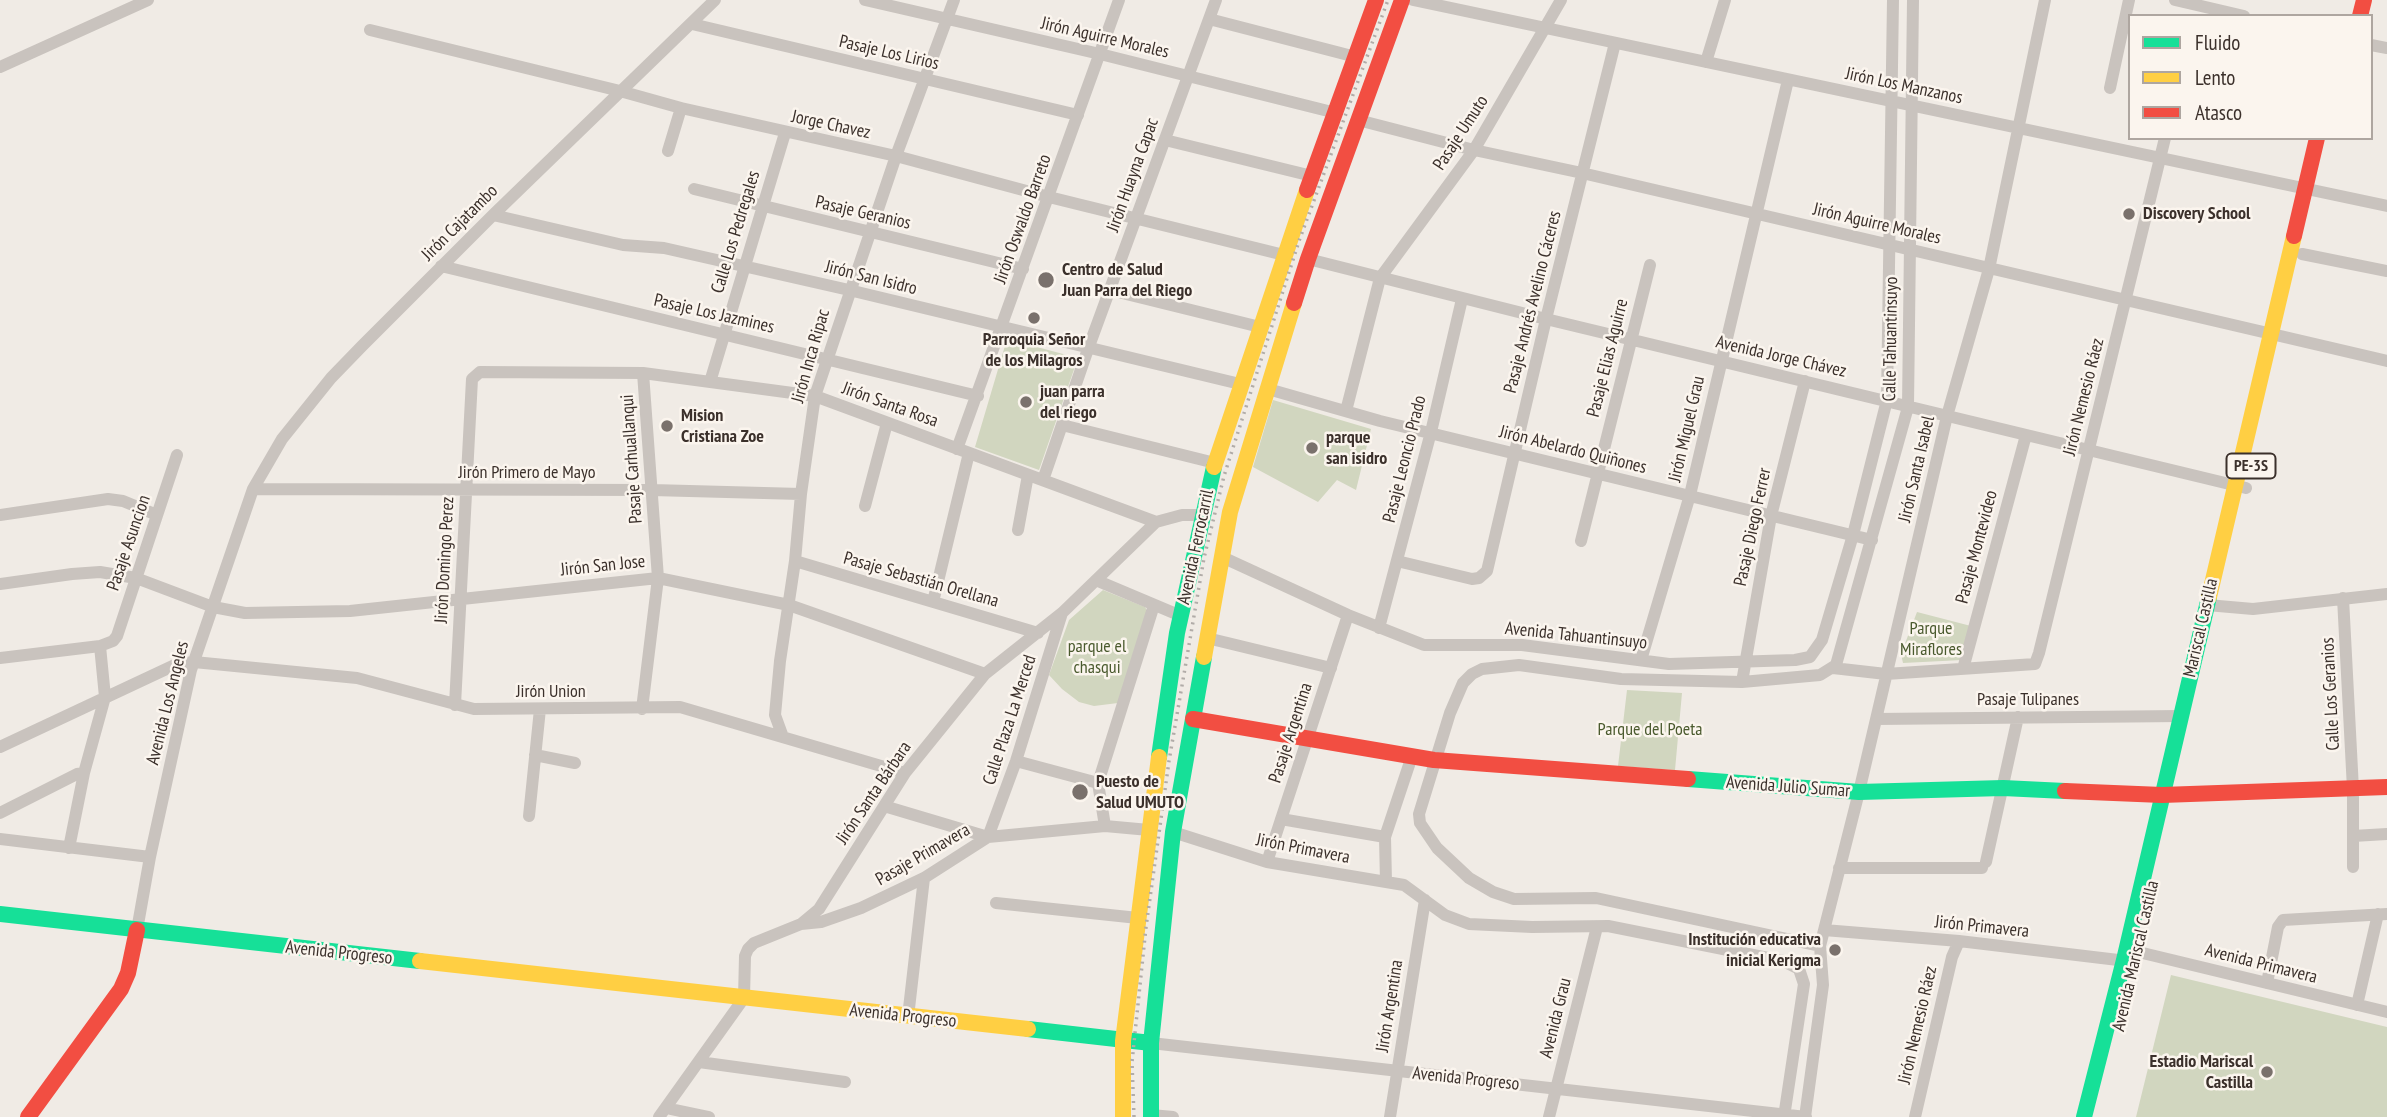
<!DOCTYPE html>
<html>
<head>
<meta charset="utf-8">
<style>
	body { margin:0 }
	#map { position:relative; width:2387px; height:1117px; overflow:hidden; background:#f0ebe5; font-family:"PT Sans Narrow",sans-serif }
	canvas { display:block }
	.legend { position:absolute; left:2128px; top:14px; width:245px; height:126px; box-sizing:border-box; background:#fbf5ee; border:2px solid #aea6a0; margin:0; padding:9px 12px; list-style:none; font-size:21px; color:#3b302b }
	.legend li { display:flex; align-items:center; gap:14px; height:35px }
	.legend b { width:35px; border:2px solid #aea6a0 }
</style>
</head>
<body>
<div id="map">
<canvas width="2387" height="1117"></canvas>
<ul class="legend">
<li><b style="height:9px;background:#16e098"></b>Fluido</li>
<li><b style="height:9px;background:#ffcf43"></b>Lento</li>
<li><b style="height:9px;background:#f24e42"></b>Atasco</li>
</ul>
</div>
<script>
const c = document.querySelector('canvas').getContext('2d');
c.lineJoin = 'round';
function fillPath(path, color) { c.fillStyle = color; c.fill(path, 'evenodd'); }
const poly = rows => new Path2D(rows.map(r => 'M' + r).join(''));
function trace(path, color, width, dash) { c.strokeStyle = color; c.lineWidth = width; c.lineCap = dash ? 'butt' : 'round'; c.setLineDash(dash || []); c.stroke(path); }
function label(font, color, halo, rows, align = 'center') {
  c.font = font + ' "PT Sans Narrow",sans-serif'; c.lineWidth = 5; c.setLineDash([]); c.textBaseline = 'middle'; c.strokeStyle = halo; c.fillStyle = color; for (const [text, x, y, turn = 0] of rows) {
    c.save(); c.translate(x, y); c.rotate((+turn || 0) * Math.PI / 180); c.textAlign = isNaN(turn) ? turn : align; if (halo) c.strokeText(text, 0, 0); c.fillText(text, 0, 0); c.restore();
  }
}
fillPath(poly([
	[1007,339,1078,358,1039,470,975,447],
	[1273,400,1371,429,1356,490,1337,480,1318,502,1253,467],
	[1103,590,1145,607,1149,614,1118,703,1094,706,1079,702,1062,689,1049,675,1069,620],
	[1917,612,1971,626,1962,660,1903,663,1901,654],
	[1627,690,1682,693,1675,770,1618,766],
	[2171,975,2387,1027,2387,1117,2136,1117]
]), '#d1d6bf');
trace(poly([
	[865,0,1100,54,1336,113],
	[1413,0,2387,206],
	[2175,0,2244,16],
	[1209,19,1356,57],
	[692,24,1078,115],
	[370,30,620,91,681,108,896,156,1049,197,1284,255],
	[2371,45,2387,48],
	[1706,62,1725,0],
	[0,67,148,0],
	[2110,88,2129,0],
	[1358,120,1474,150,1582,173,2387,361],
	[1165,140,1312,176],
	[668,151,681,108],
	[694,189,1023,269],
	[493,215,623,245,664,248,849,290,1240,384],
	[2302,254,2387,271],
	[1308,259,1546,319,2246,488],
	[441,266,978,396],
	[1110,290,1260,327],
	[710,382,785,133],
	[1268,389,1380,421,1872,540],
	[1346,411,1380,278,1474,150,1561,0],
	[1062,425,1215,463],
	[957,449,1119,0],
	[1043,480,1088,349,1216,0],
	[253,489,652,490,801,494],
	[865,506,887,423],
	[0,515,108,499,123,501,157,515],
	[1018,530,1028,475],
	[1581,541,1650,265],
	[1222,557,1348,615,1424,645,1522,645,1669,664,1795,660,1810,657,1822,640,1853,535,1887,400,1893,0],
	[795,561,1038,633],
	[1397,561,1472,579,1479,578,1487,571,1546,319,1615,43],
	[1098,581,1181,616],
	[0,584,72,574,100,572,136,578,213,607,245,613,350,611,658,578,789,605,985,674],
	[2343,598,2353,789,2353,867],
	[933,602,969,453],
	[2207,605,2253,609,2387,594],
	[1379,628,1431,432,1462,299],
	[1207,638,1331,668],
	[0,658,100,646,113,641,117,636,177,455],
	[1641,660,1690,495,1788,80],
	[1833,668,1886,674,2035,664,2039,653,2165,138],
	[1963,669,2026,435],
	[1742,682,1771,516,1805,381],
	[455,705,472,379,480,372,643,373,815,396,1156,522],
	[642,709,658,578,643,373],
	[1876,719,2181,716],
	[783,737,775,715,780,661,795,561,801,494,815,396,896,156,954,0],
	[0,747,177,664,194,662,357,678,474,709,680,707,905,773],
	[535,755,575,763],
	[1016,761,1098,783],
	[884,806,988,837,1016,761,1062,613],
	[0,813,77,774,84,773],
	[529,816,540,709],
	[1281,819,1385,837],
	[1105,826,1098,783,1154,605],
	[1173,832,1267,862,1404,885,1445,915,1469,924,1532,927,1608,926,1783,961,1799,969,1804,984,1784,1117],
	[2353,836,2387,834],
	[0,839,150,857],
	[69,848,84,773,105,697,100,646],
	[1267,862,1348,615],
	[1986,862,2018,717],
	[1839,868,1982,868],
	[1386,882,1385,837,1412,756],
	[996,903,1138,918],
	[801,924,821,922,861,908,924,878,988,837,1105,826,1149,830],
	[137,930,150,857,191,670,253,489,282,439,331,378,362,346,493,215,715,0],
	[1824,930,1959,941,2135,962],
	[1820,946,1596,898,1514,899,1493,892,1469,878,1437,848,1420,823,1419,814,1450,713,1463,683,1472,674,1482,669,1519,665,1621,679,1742,682,1820,675,1836,665,1908,407,1913,0],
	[2126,949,2387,1012],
	[2267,983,2278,927,2283,920,2387,914],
	[2357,1005,2378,914],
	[908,1017,924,878],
	[1151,1043,1806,1117],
	[699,1062,845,1082],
	[666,1108,709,1117],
	[1151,1115,1173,1117],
	[659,1117,744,998,745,956,748,949,754,943,801,924,819,909,905,773,985,674,1062,613,1156,522,1182,515,1203,515],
	[1390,1117,1425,900],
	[1549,1117,1597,927],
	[1805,1117,1823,985,1820,946,1859,792,1947,416,1989,269,2045,0],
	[1915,1117,1952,957,1959,941]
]), '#c9c3be', 12);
trace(poly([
	[1159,757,1177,633,1214,467],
	[1688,779,1859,792,2003,788,2065,791],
	[0,914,420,961],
	[1028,1029,1151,1043],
	[1151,1117,1151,1043,1173,832,1204,657],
	[2084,1117,2124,960,2209,597]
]), '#16e098', 16);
trace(poly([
	[1214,467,1307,190],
	[2209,597,2294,236],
	[1204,657,1230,512,1294,303],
	[420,961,1028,1029],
	[1123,1117,1123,1041,1159,757]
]), '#ffcf43', 16);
trace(poly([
	[2360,16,2364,0],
	[1307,190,1376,0],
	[2294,236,2317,138],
	[1294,303,1308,259,1402,0],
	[1193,719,1434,760,1688,779],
	[2065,791,2162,795,2387,787],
	[28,1117,121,989,128,973,137,930]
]), '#f24e42', 16);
trace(poly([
	[1134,1117,1132,1062,1146,927,1169,761,1204,558,1224,476,1299,241,1388,0]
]), '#b1aca8', 3.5, [2, 5]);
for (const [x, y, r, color] of [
	[2129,214,7,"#7a716c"],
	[1046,280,9,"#7a716c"],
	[1034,318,7,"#7a716c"],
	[1026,402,7,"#7a716c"],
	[667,426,7,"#7a716c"],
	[1312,448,7,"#7a716c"],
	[1080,792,9,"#7a716c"],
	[1835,950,7,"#7a716c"],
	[2267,1072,7,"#7a716c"]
]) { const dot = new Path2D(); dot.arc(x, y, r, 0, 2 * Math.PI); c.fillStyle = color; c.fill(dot); trace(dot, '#fbf5ee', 2.5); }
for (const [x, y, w] of [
	[2251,466,49]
]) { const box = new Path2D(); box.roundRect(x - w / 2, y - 12.5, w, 25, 5); c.fillStyle = '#fbf5ee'; c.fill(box); trace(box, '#3b302b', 2); }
label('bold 16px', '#3b302b', null, [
	["PE-3S",2251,466]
]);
label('18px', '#3b302b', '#fbf5ee', [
	["Jirón Aguirre Morales",1105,38,13],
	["Pasaje Los Lirios",889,53,13],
	["Jirón Los Manzanos",1904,86,12],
	["Jorge Chavez",831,125,12],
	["Pasaje Umuto",1461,133,-57],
	["Jirón Huayna Capac",1133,175,-70],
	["Pasaje Geranios",863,213,13],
	["Jirón Oswaldo Barreto",1023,219,-70],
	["Jirón Cajatambo",460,223,-45],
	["Jirón Aguirre Morales",1877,224,13],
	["Calle Los Pedregales",736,232,-73],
	["Jirón San Isidro",871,278,14],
	["Pasaje Andrés Avelino Cáceres",1533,302,-76],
	["Pasaje Los Jazmines",714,314,13],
	["Calle Tahuantinsuyo",1891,339,-89],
	["Jirón Inca Ripac",811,356,-74],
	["Avenida Jorge Chávez",1781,357,13],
	["Pasaje Elias Aguirre",1608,358,-76],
	["Jirón Nemesio Ráez",2084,397,-76],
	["Jirón Santa Rosa",890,405,20],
	["Jirón Miguel Grau",1687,429,-77],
	["Jirón Abelardo Quiñones",1573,450,14],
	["Pasaje Carhuallanqui",632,459,-94],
	["Pasaje Leoncio Prado",1405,459,-76],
	["Jirón Santa Isabel",1917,469,-77],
	["Jirón Primero de Mayo",527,473],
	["Pasaje Diego Ferrer",1753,527,-78],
	["Pasaje Asuncion",129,543,-71],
	["Avenida Ferrocarril",1196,547,-78],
	["Pasaje Montevideo",1977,547,-75],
	["Jirón Domingo Perez",445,560,-87],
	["Jirón San Jose",603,566,-6],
	["Pasaje Sebastián Orellana",921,580,16],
	["Mariscal Castilla",2201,628,-77],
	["Avenida Tahuantinsuyo",1576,636,6],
	["Jirón Union",551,692],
	["Calle Los Geranios",2331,694,-93],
	["Pasaje Tulipanes",2028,700],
	["Avenida Los Angeles",168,703,-76],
	["Calle Plaza La Merced",1010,720,-72],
	["Pasaje Argentina",1291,733,-72],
	["Avenida Julio Sumar",1788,787,4],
	["Jirón Santa Bárbara",874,793,-56],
	["Jirón Primavera",1303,849,11],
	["Pasaje Primavera",923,855,-30],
	["Jirón Primavera",1982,927,6],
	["Avenida Progreso",339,953,6],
	["Avenida Mariscal Castilla",2136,956,-77],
	["Avenida Primavera",2261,964,14],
	["Jirón Argentina",1390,1006,-81],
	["Avenida Progreso",903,1016,6],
	["Avenida Grau",1556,1018,-76],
	["Jirón Nemesio Ráez",1918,1025,-77],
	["Avenida Progreso",1466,1079,6]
]);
label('bold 18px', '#3b302b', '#fbf5ee', [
	["Discovery School",2143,214],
	["Centro de Salud",1062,270],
	["Juan Parra del Riego",1062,291],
	["Parroquia Señor",1034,340,"center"],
	["de los Milagros",1034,361,"center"],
	["juan parra",1040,392],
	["del riego",1040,413],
	["Mision",681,416],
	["Cristiana Zoe",681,437],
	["parque",1326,438],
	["san isidro",1326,459],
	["Puesto de",1096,782],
	["Salud UMUTO",1096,803],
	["Institución educativa",1821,940,"right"],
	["inicial Kerigma",1821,961,"right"],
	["Estadio Mariscal",2253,1062,"right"],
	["Castilla",2253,1083,"right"]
], 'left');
label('18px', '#4a5a2e', '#fbf5ee', [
	["Parque",1931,629],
	["Miraflores",1931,650],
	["parque el",1097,647],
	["chasqui",1097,668],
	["Parque del Poeta",1650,730]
]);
</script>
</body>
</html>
